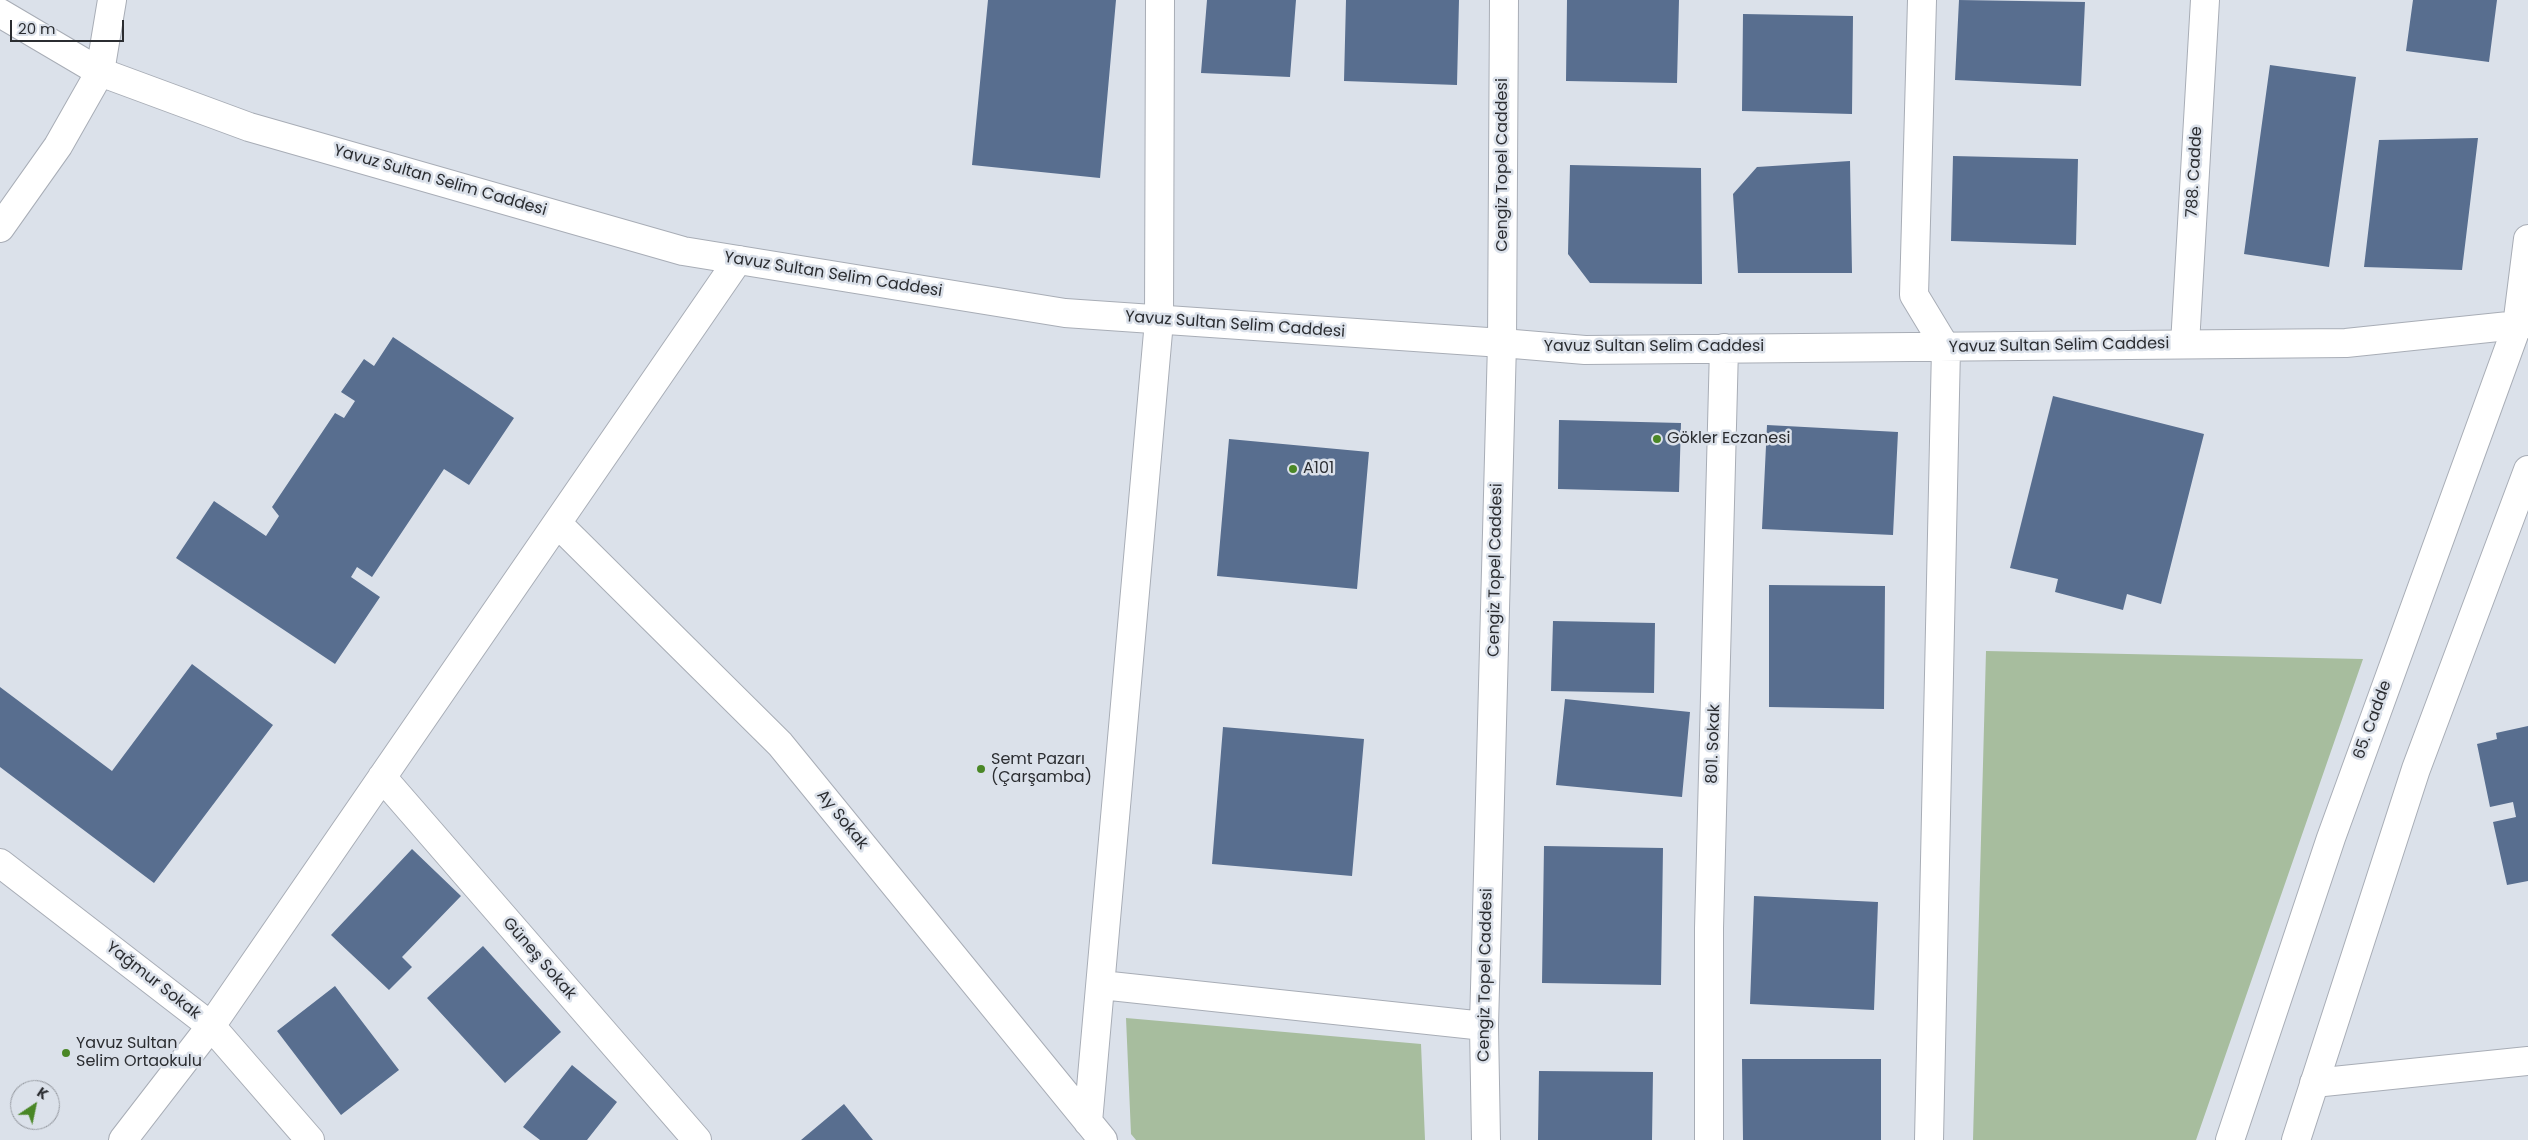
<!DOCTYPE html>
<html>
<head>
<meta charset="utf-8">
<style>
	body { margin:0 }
	#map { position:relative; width:2528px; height:1140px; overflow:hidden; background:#dbe1ea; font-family:Poppins,sans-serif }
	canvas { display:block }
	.north { position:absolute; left:10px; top:1080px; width:50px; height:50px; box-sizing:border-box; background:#dbe1ea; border:1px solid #9599a0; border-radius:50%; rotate:34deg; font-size:14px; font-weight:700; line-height:20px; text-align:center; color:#2b2d31 }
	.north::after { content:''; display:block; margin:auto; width:18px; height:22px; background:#4a8726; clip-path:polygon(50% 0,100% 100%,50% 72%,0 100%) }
	.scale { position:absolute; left:10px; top:20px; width:114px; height:22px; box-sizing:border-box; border:2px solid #2b2d31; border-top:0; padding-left:6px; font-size:15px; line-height:18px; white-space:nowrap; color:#2b2d31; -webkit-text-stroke:4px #dbe1ea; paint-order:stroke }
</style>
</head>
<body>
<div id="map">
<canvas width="2528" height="1140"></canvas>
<div class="north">K</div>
<div class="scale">20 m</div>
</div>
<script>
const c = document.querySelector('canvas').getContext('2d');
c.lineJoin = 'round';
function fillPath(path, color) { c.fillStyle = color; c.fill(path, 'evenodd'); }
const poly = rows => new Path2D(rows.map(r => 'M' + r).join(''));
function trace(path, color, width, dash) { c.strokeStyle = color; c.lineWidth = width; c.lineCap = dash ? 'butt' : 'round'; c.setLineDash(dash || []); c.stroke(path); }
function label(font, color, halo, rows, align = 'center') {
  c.font = font + ' Poppins,sans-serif'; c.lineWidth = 5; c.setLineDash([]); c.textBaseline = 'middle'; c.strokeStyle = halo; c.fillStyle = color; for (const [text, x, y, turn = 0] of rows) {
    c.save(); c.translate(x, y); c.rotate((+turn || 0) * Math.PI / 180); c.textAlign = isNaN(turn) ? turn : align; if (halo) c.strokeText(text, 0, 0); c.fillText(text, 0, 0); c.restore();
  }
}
fillPath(poly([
	[1986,651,2363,659,2196,1140,1973,1140],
	[1126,1018,1421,1044,1425,1140,1136,1140,1131,1134]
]), '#a7bd9e');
fillPath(poly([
	[988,0,1116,0,1100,178,972,165],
	[1207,0,1296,0,1290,77,1201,73],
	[1346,0,1459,0,1457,85,1344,81],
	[1567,0,1679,0,1677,83,1566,81],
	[1959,0,2085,2,2081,86,1955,80],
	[2413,0,2497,0,2489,62,2406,51],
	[1743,14,1853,16,1852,114,1742,111],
	[2270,65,2356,77,2329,267,2244,254],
	[2478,138,2462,270,2364,267,2379,140],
	[1953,156,2078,159,2076,245,1951,241],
	[1850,161,1852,273,1738,273,1733,194,1757,167],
	[1570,165,1701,168,1702,284,1590,283,1568,254],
	[393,337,514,418,469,485,444,469,372,577,357,567,351,577,380,597,335,664,176,558,214,501,266,536,279,516,272,507,335,413,344,418,355,401,341,392,364,359,374,366],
	[2053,396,2204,434,2161,604,2127,594,2123,610,2055,592,2058,579,2010,568],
	[1559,420,1681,423,1679,492,1558,489],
	[1767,425,1898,432,1893,535,1762,529],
	[1229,439,1369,452,1357,589,1217,576],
	[1769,585,1885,586,1884,709,1769,707],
	[1553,621,1655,623,1654,693,1551,691],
	[192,664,273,725,154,883,0,767,0,687,112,771],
	[1565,699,1690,712,1682,797,1556,785],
	[2528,726,2528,881,2507,885,2493,822,2516,817,2513,802,2490,807,2477,744,2497,739,2496,733],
	[1223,727,1364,739,1352,876,1212,864],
	[1544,846,1663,848,1661,985,1542,983],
	[412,849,461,896,402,957,412,967,389,990,331,935],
	[1754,896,1878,902,1874,1010,1750,1004],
	[483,946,561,1032,505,1083,427,998],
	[335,986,399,1070,341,1115,277,1031],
	[1742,1059,1881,1059,1881,1140,1743,1140],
	[572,1065,617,1102,587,1140,540,1140,523,1127],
	[1539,1071,1653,1072,1652,1140,1538,1140],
	[844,1104,873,1140,801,1140]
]), '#586e8f');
const street = poly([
	[1922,0,1914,295,1946,348,1929,1140],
	[0,13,100,72,112,0],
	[2517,326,2528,239],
	[557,523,780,744,1103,1140],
	[382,777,697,1140],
	[0,863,211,1026,310,1140],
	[1101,985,1484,1026],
	[2314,1083,2528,1061],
	[1088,1122,1159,321,1160,0],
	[123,1140,211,1026,738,260],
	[1486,1140,1484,1026,1502,343,1585,350,2346,343,2528,324],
	[1709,1140,1709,928,1724,348]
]);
const secondary = poly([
	[0,228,58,146,100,72,249,127,683,251,1065,313,1502,343,1504,0],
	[2185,344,2205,0],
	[2230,1140,2331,838,2517,326,2528,305],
	[2296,1140,2416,769,2528,470]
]);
trace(street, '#a8adb6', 30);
trace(secondary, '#a8adb6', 30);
trace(street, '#fff', 28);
trace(secondary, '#fff', 28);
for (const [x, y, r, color] of [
	[1657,439,5,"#4a8726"],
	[1293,469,5,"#4a8726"],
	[981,769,5,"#4a8726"],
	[66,1053,5,"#4a8726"]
]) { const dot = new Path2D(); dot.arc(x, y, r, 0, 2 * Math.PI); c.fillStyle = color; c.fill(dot); trace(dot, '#dbe1ea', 2); }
label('16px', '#2b2d31', '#dbe1ea', [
	["Cengiz Topel Caddesi",1503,165,-90],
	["788. Cadde",2195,172,-87],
	["Yavuz Sultan Selim Caddesi",440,181,16],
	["Yavuz Sultan Selim Caddesi",833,275,9],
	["Yavuz Sultan Selim Caddesi",1235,325,4],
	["Yavuz Sultan Selim Caddesi",2059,346,-1],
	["Yavuz Sultan Selim Caddesi",1654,347],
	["Cengiz Topel Caddesi",1496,570,-89],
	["65. Cadde",2373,720,-70],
	["801. Sokak",1714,744,-88],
	["Ay Sokak",842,820,51],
	["Güneş Sokak",539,959,49],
	["Cengiz Topel Caddesi",1486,975,-89],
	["Yağmur Sokak",153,981,38]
]);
label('16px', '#2b2d31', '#dbe1ea', [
	["Gökler Eczanesi",1667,439],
	["A101",1303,469],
	["Semt Pazarı",991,760],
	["(Çarşamba)",991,778],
	["Yavuz Sultan",76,1044],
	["Selim Ortaokulu",76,1062]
], 'left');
</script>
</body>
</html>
